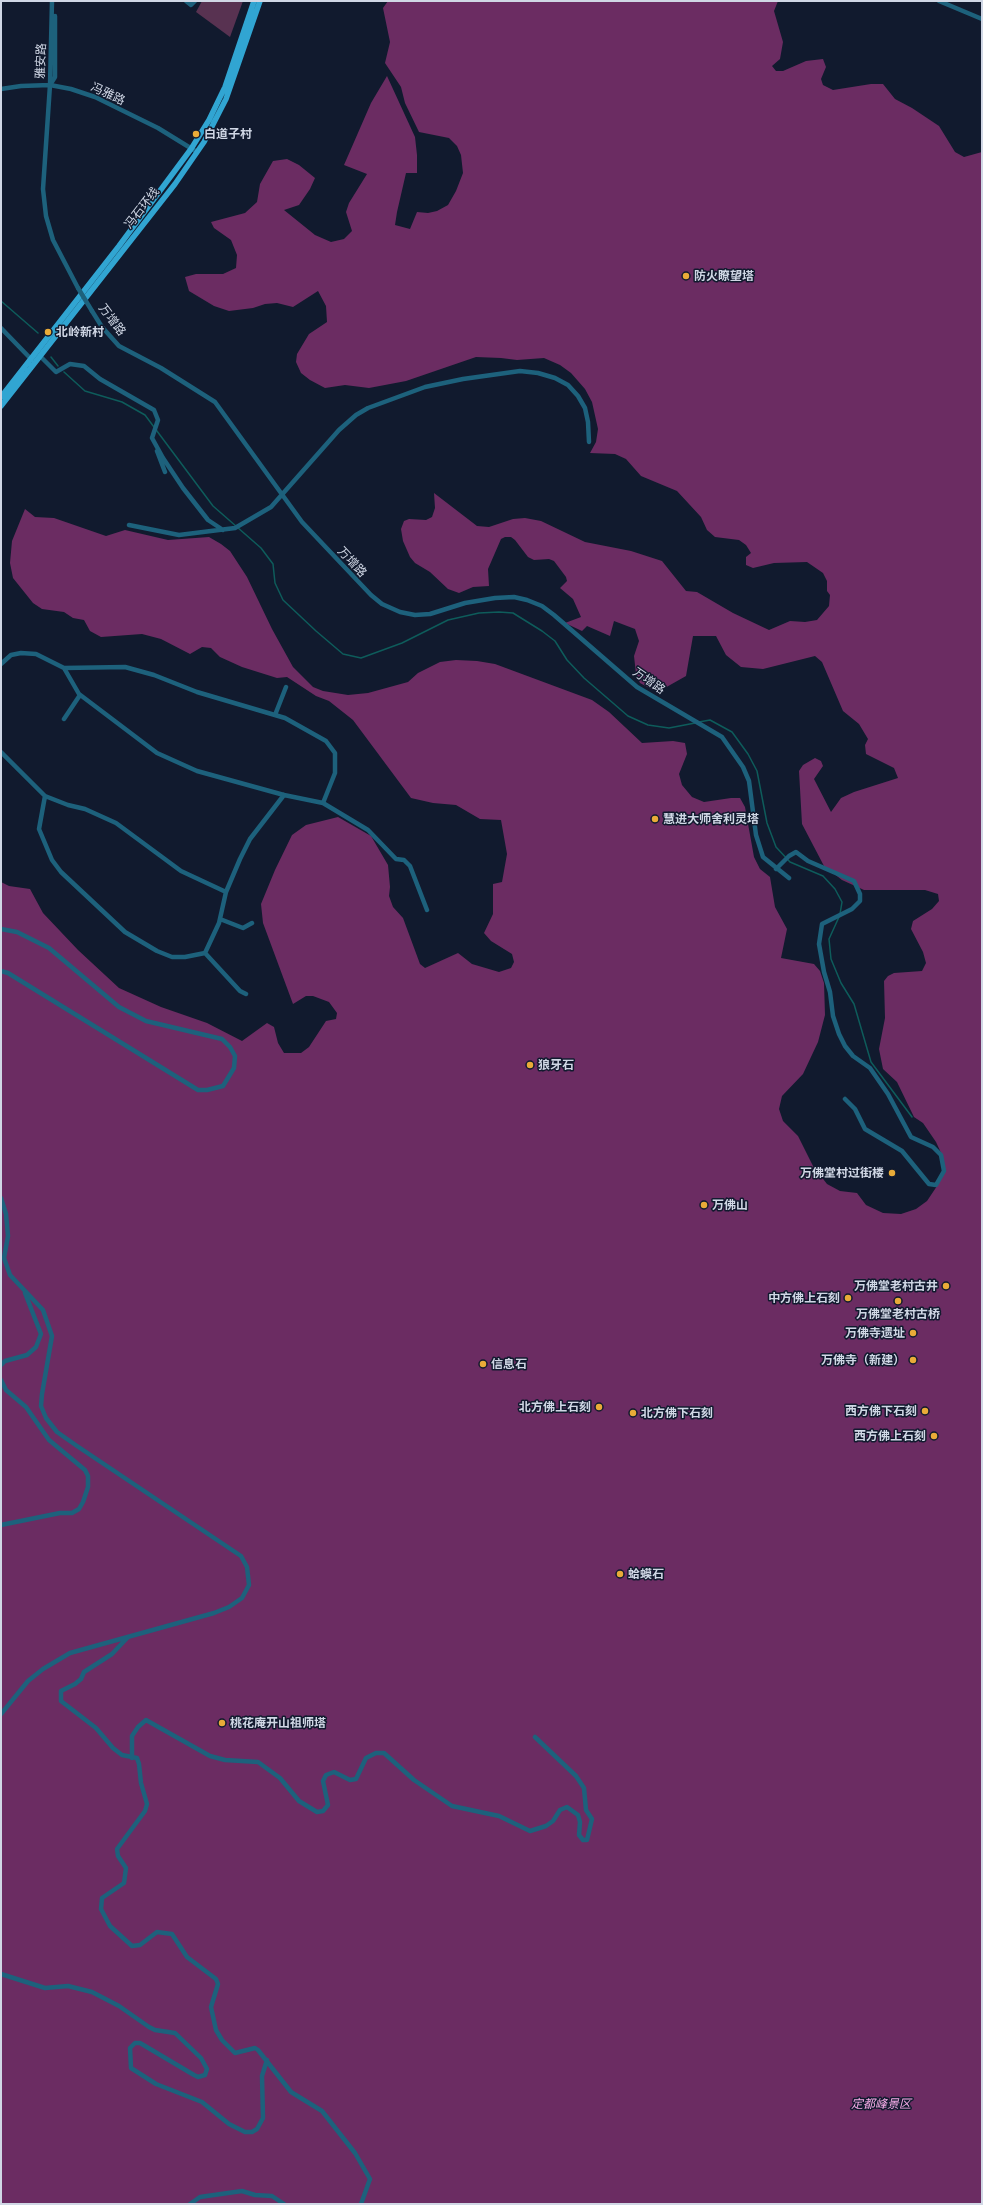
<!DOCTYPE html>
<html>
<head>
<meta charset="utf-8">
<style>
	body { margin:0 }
	#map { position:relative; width:983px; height:2205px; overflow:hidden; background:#111a2e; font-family:"Playfair Display",serif }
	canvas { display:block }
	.frame { position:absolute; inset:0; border:2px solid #d0d7e5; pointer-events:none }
</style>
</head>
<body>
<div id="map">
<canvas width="983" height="2205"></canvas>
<div class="frame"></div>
</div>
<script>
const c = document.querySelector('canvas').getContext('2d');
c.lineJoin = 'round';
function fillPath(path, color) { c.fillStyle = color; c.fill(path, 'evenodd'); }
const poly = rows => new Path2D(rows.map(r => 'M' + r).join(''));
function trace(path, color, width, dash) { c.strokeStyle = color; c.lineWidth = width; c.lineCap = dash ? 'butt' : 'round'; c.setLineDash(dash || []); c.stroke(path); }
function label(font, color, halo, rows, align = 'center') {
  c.font = font + ' "Playfair Display","Noto Sans SC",serif'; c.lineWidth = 3; c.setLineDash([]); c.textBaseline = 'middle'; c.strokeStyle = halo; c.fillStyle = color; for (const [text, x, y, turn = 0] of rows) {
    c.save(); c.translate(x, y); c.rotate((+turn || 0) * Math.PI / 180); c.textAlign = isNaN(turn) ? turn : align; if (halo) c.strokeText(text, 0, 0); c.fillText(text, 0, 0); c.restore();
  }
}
fillPath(poly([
	[202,1,243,1,230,37,196,12]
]), '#583251');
fillPath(poly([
	[388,1,778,1,774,11,783,42,780,59,772,66,776,71,783,71,806,61,823,59,826,67,821,79,823,85,833,90,871,84,883,84,895,99,912,108,939,126,955,152,964,157,982,152,982,2204,1,2204,1,882,9,886,30,889,43,913,78,950,119,988,161,1007,207,1023,242,1041,267,1023,274,1027,278,1043,284,1053,301,1053,309,1047,326,1021,336,1019,337,1013,329,1002,313,996,306,996,293,1004,263,923,261,904,275,870,292,835,306,825,338,817,371,836,388,865,390,887,389,896,393,907,403,918,420,964,425,968,458,953,472,964,499,972,511,968,514,962,512,954,491,941,484,933,493,914,493,884,502,882,507,854,501,820,480,819,456,805,433,803,411,798,353,720,329,701,316,696,287,677,277,678,242,667,220,657,211,648,202,647,190,654,161,639,142,634,101,637,90,631,84,620,73,618,64,612,42,609,33,603,13,578,10,563,12,541,25,509,35,517,54,518,106,536,125,530,168,540,209,537,221,544,230,551,247,577,272,629,293,667,313,687,323,691,348,695,368,693,408,682,418,673,440,662,456,660,477,661,495,664,592,700,609,712,642,743,673,741,685,743,687,754,679,774,682,785,692,797,704,802,731,798,740,798,745,807,754,857,760,869,770,877,775,907,787,929,781,958,814,964,820,971,824,983,825,1015,818,1042,803,1074,782,1096,779,1109,783,1121,798,1136,813,1166,827,1184,840,1191,857,1193,866,1205,883,1213,901,1214,916,1209,927,1201,937,1186,944,1170,942,1155,936,1142,923,1123,914,1117,897,1082,883,1069,879,1049,885,1018,884,981,888,976,894,973,922,971,926,963,923,952,911,929,913,921,932,909,939,901,938,894,925,890,864,890,842,880,824,866,802,824,799,771,803,765,815,758,821,761,823,766,814,779,831,812,841,798,854,792,898,778,894,768,866,754,865,745,868,739,859,724,843,711,822,662,815,656,763,669,741,667,726,655,716,636,693,636,686,676,663,689,653,690,640,683,636,674,634,656,639,641,635,629,614,621,610,636,587,626,582,631,565,623,581,617,573,599,560,588,567,581,566,577,554,561,549,559,534,560,528,557,515,540,511,537,505,537,501,539,488,569,489,586,473,587,459,593,448,589,430,572,415,563,410,557,403,541,401,529,404,521,409,519,426,520,432,517,435,508,434,493,477,526,489,527,513,519,525,518,541,521,585,542,631,551,662,561,686,591,697,592,733,613,769,630,790,621,805,622,817,620,829,606,830,595,827,591,827,581,823,573,807,562,774,563,753,568,746,565,746,557,751,553,746,545,739,540,715,537,707,530,701,517,677,491,641,476,626,459,615,454,590,453,596,442,598,429,592,402,585,389,571,373,560,365,544,358,517,360,501,358,476,357,406,381,369,388,345,385,325,388,310,380,301,373,296,362,297,354,309,334,327,322,326,306,318,291,293,307,277,303,265,304,253,308,229,311,214,306,189,291,185,277,196,274,223,274,236,268,237,255,231,240,214,228,211,222,245,213,257,202,260,184,273,161,287,159,299,165,315,178,310,189,299,205,284,210,315,235,331,242,344,239,352,231,346,212,349,203,367,174,344,165,371,103,387,76,415,137,417,155,417,173,406,173,397,212,395,225,410,229,417,212,428,213,437,211,448,205,456,191,463,173,461,155,457,146,449,138,419,132,405,103,401,87,385,63,390,42,383,8]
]), '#6b2c62');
trace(poly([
	[1,301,38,333],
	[51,357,58,366],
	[64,372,85,391,122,402,145,415,213,506,261,548,273,564,275,583,283,600,316,631,343,654,361,658,402,643,448,620,479,613,499,612,513,613,542,631,555,641,567,660,584,678,628,716,648,725,669,728,695,723],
	[699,722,710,720,732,732,748,754,757,771,767,823,776,847,790,862,823,876,835,889,842,902,840,914],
	[839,917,829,939,831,959,841,983,854,1004,871,1062,912,1117]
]), '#0e5c5b', 1.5);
trace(poly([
	[52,1,50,85,43,189,46,216,53,240,78,288],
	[186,1,191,5,195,1],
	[939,1,982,19],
	[50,85,55,77,55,16],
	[1,89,21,86,50,85,71,89,95,97,158,128,197,152],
	[92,311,102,327,119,346,161,368,215,402,302,522,371,595,382,604,400,612,415,615,430,614,465,603,495,598,514,597,527,600,542,606,554,615,637,687,722,737,743,767,749,781,756,835,763,857,789,878],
	[1,328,31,359],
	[40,356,56,372,70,364,84,366,100,379,154,410,158,420,152,438,163,458,183,488,208,520,223,530],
	[157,451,165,472],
	[129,525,179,535,235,528,271,507,339,430,356,415,368,408,425,387,463,379,520,371,538,373,555,378,568,385,578,396,585,408,588,422,589,442],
	[1,664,11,655,21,653,36,654,64,668,125,667,154,675,197,692,285,718,326,741,335,753,335,773,323,803],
	[64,668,79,694,157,753,197,771,284,795,323,803,368,830,396,859,404,860,410,866,427,910],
	[275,715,286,687],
	[64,719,80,695],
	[1,752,45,796,68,805,85,809,116,823,181,871,226,892],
	[45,796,39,829,52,860,61,872,125,932,157,951,172,957,185,957,205,953,219,923,226,892,240,859,250,839,284,795],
	[776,869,789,856,796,852,808,861,854,881,860,894,860,901,852,909,822,924,819,944,824,972,830,992,833,1016,839,1034,845,1046,853,1056,870,1068,888,1094,911,1137,933,1147,941,1155,944,1171,936,1185,929,1184,902,1151,865,1129,855,1109,845,1099],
	[220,919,243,928,252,923],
	[1,929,17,932,49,948,119,1007,146,1021,222,1039,230,1047,235,1056,234,1068,223,1086,207,1090,198,1090,8,973,1,971],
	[205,953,240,991,246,994],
	[1,1198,6,1214,8,1236,4,1258,10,1275,43,1310,52,1336,42,1394,41,1406,46,1418,57,1432,77,1446,241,1556,247,1567,249,1585,242,1598,229,1607,214,1613,70,1653,43,1669,28,1681,1,1714],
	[1,1365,5,1361,27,1355,36,1347,41,1334,25,1293],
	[1,1380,6,1390,26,1407,49,1440,85,1470,88,1476,88,1487,83,1502,79,1509,72,1513,60,1513,1,1525],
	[128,1637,112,1654,84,1672,81,1679,75,1684,61,1691,61,1701,96,1728,113,1748,122,1755,137,1758,139,1764,141,1783,147,1804,145,1811,117,1849,118,1856,126,1868,124,1883,102,1898,101,1909,110,1926,132,1946,140,1945,157,1932,172,1934,187,1957,216,1979,218,1984,211,2007,216,2030,222,2040,235,2053,255,2048,258,2050,291,2092,322,2111,355,2153,370,2179,361,2204],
	[132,1758,132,1736,138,1727,146,1720,210,1756,225,1760,258,1762,280,1778,299,1801,317,1812,323,1811,328,1805,323,1781,326,1775,334,1772,350,1780,356,1779,366,1758,376,1753,384,1753,414,1780,452,1806,499,1816,530,1831,546,1826,553,1821,560,1810,567,1807,578,1815,580,1822,579,1835,583,1840,587,1840,592,1819,586,1810,584,1788,576,1776,535,1737],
	[1,1974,45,1988,68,1986,92,1992,119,2006,149,2027,155,2030,175,2033,201,2058,207,2069,205,2075,198,2077,194,2075,140,2043,135,2043,130,2048,131,2068,156,2084,202,2102,229,2124,245,2132,252,2132,257,2129,263,2118,262,2076,267,2060],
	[190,2204,200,2197,242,2191,255,2195,272,2196,284,2204]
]), '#1d617c', 4.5);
trace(poly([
	[1,397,119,246,191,149,209,120,225,87,254,1],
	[1,406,175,184,204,142,226,99,260,1]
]), '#31a5d2', 5.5);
trace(poly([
	[78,288,92,311]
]), '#1d617c', 4.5);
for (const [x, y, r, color] of [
	[196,134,4,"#e9ab38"],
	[686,276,4,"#e9ab38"],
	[48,332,4,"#e9ab38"],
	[655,819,4,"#e9ab38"],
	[530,1065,4,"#e9ab38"],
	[892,1173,4,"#e9ab38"],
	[704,1205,4,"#e9ab38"],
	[946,1286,4,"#e9ab38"],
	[848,1298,4,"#e9ab38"],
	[898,1301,4,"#e9ab38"],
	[913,1333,4,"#e9ab38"],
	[913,1360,4,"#e9ab38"],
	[483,1364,4,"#e9ab38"],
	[599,1407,4,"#e9ab38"],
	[925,1411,4,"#e9ab38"],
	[633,1413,4,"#e9ab38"],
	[934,1436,4,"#e9ab38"],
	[620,1574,4,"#e9ab38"],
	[222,1723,4,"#e9ab38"]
]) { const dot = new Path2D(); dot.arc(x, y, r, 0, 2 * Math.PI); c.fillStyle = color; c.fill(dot); trace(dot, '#111a2e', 1.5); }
label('12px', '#d0d7e5', '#111a2e', [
	["雅安路",41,61,-88],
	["冯雅路",108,94,25],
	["冯石环线",142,208,-52],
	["万增路",112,320,53],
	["万增路",352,562,47],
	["万增路",649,681,35]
]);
label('bold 12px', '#d0d7e5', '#111a2e', [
	["白道子村",204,134],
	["防火瞭望塔",694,276],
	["北岭新村",56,332],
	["慧进大师舍利灵塔",663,819],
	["狼牙石",538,1065],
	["万佛堂村过街楼",884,1173,"right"],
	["万佛山",712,1205],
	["万佛堂老村古井",938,1286,"right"],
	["中方佛上石刻",840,1298,"right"],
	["万佛堂老村古桥",898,1314,"center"],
	["万佛寺遗址",905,1333,"right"],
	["万佛寺（新建）",905,1360,"right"],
	["信息石",491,1364],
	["北方佛上石刻",591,1407,"right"],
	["西方佛下石刻",917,1411,"right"],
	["北方佛下石刻",641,1413],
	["西方佛上石刻",926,1436,"right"],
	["蛤蟆石",628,1574],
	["桃花庵开山祖师塔",230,1723]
], 'left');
label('italic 12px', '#f7ace8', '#111a2e', [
	["定都峰景区",881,2104]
]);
</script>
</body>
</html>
